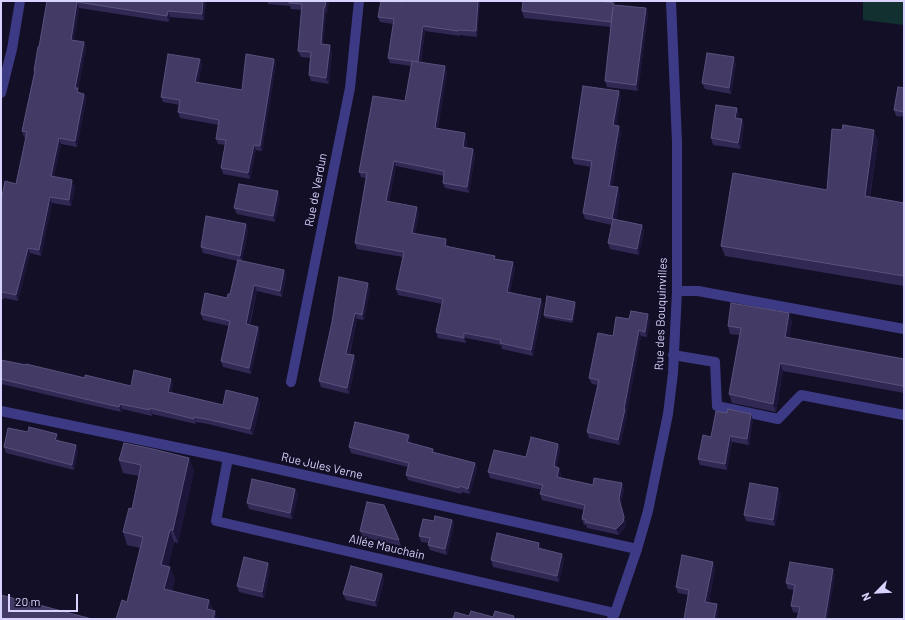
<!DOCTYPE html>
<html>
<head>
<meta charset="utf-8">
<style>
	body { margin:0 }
	#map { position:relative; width:905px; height:620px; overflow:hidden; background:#130f26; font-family:Barlow,sans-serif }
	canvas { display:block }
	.frame { position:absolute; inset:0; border:2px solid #d9d4ff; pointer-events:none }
	.north { position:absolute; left:857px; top:572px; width:40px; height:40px; -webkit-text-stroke:3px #130f26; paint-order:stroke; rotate:246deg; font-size:11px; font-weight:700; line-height:16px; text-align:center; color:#d9d4ff }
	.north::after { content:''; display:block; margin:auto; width:14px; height:18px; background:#d9d4ff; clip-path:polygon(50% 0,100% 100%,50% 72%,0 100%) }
	.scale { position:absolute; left:8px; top:594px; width:70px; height:18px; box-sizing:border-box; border:2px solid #d9d4ff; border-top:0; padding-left:5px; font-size:12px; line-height:14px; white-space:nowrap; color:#d9d4ff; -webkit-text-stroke:3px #130f26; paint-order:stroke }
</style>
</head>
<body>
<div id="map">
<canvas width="905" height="620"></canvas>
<div class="frame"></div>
<div class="north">N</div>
<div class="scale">20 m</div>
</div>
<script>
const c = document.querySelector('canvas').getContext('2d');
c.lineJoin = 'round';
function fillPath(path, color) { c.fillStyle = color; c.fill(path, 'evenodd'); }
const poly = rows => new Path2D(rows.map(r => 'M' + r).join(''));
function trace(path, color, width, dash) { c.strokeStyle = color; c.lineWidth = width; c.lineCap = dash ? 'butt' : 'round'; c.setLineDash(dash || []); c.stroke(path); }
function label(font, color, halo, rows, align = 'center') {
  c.font = font + ' Barlow,sans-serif'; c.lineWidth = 3; c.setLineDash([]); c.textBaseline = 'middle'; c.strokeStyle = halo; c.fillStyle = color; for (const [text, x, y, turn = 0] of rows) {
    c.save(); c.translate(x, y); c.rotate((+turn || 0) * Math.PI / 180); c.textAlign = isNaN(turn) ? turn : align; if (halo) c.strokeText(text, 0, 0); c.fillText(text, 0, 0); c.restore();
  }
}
fillPath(poly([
	[863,1,904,1,904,25,863,20]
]), '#12302f');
trace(poly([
	[677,291,698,291,904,329],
	[673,355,715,362,717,406,778,419,801,395,904,415],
	[1,411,228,458,637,549],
	[228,458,216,521,615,613]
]), '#3d3a85', 10);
trace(poly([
	[1,93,12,49,20,1],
	[291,382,350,88,359,1],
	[612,619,615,613,637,549,648,511,668,414,673,373,677,291,677,142,671,1]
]), '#3d3a85', 10);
fillPath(poly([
	[47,1,206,1,204,20,170,17,169,22,79,8,74,40,84,42,86,47,78,90,79,93,84,94,86,99,77,147,61,144,54,177,75,186,71,206,52,203,41,256,30,253,18,301,4,298,4,299,1,299,1,202,16,184,26,138,24,137,22,131,34,73,34,71,39,47],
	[267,1,329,1,327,13,326,13,323,44,332,51,329,84,311,81,309,75,310,58,301,57,298,51,302,10,291,9,290,6,268,4],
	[402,1,480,1,477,37,460,35,460,36,425,31,421,62,447,71,438,128,467,139,466,148,473,149,475,155,469,193,445,188,443,183,444,176,396,166,389,202,419,213,415,233,448,245,448,246,496,260,515,268,510,292,543,304,533,356,502,349,501,345,466,338,466,343,438,338,436,332,442,304,398,295,396,289,403,257,357,249,355,243,366,178,361,177,359,172,405,101,411,66,390,63,388,58,393,24,380,22,378,17],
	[614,5,646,8,648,14,638,91,607,87,605,81,611,27,524,18,522,11],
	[200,59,202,64,198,83,242,90,274,59,276,64,262,151,256,150,250,179,223,174,221,168,226,145,218,144,216,139,219,125,180,118,178,112,180,105,163,102,161,97],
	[736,63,731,94,705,89,702,83],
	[904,88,904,117,896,116,894,110],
	[619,91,621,97,616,126,621,132,612,186,620,193,616,220,642,225,644,231,639,255,610,249,608,243,612,225,585,219,583,213,591,167,574,164,572,158],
	[737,108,739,114,738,118,742,119,744,125,741,149,713,145,711,138],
	[878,141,870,197,904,203,904,286,725,256,721,246,827,190],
	[280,197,275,222,237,214,234,208],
	[248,230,242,261,284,270,286,276,282,297,257,291,250,325,258,327,260,333,251,374,223,367,221,361,229,326,203,320,201,314,227,298,230,294,237,261,203,253,201,247],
	[370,289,364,320,357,319,350,354,356,361,349,394,321,387,319,381,332,322],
	[576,305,573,323,545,318,544,315],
	[629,319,650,320,647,337,641,336,627,412,627,415,620,445,589,438,587,432,598,385,592,384,589,378,613,336],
	[792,321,789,338,904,359,904,393,783,371,776,412,732,403,729,394,740,335,730,334,728,326],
	[1,360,85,378,131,386,173,384,171,392,223,405,258,398,260,404,253,435,208,424,196,422,196,424,152,414,152,416,122,409,121,412,1,384],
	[753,420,749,445,732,442,727,470,700,465,698,459,711,437],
	[28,432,59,439,58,441,78,451,74,470,6,453,4,447],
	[411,441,410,443,433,449,434,452,475,463,477,468,470,494,462,492,461,494,408,480,406,475,408,467,351,453,349,447],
	[558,444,560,449,557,467,561,474,561,478,593,485,624,489,621,505,626,522,625,527,619,535,587,528,586,525,584,525,582,519,584,510,542,500,540,494,542,490,490,478,488,472],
	[189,458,194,471,178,543,174,542,168,566,170,567,175,579,172,591,209,600,213,610,127,602,140,548,127,545,123,532,132,509,139,476,123,473,119,460],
	[295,489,298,495,292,519,249,509,247,503],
	[781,494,775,526,746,521,744,515],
	[452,520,454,525,447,555,430,550,428,545,429,543,421,542,419,536,434,521],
	[360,531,399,540,401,546,363,537],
	[541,549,562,554,564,560,559,582,493,567,491,560],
	[715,568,709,602,719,610,688,595,678,593,676,587],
	[270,569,264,598,239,592,237,586],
	[382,574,384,580,377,607,346,600,343,594],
	[835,575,798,613,793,612,791,606,794,590,788,589,786,583]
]), '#312854');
fillPath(poly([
	[203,1,206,1,204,20,202,14],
	[326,1,329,1,327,13,325,7],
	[478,1,480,1,477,37,476,31],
	[77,2,79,8,73,45,71,40],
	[324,7,326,13,323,50,321,44],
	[646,8,648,14,638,91,636,85],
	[168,11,170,17,169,22,167,16],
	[423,26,425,31,420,67,418,62],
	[84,42,86,47,78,90,80,94,77,93,75,88],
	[330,45,332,51,329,84,326,78],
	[734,57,736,63,731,94,729,88],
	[200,59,202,64,197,88,195,82],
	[274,59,276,64,262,151,260,146],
	[445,66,447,71,437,133,435,128],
	[619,91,621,97,615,131,613,125],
	[84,94,86,99,77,147,75,141],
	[737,108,739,114,737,124,735,118],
	[742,119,744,125,741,149,738,143],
	[619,126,621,132,612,192,609,186],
	[874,130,878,141,868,207,865,196],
	[465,133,467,139,465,153,463,147],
	[59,138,61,144,53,182,51,176],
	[254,145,256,150,250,179,248,173],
	[473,149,475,155,469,193,467,187],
	[394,161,396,166,388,207,386,201],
	[72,180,75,186,71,206,69,200],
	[618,187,620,193,615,225,612,219],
	[278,191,280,197,275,222,273,216],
	[50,197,52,203,41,256,39,250],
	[417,207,419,213,414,238,412,233],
	[246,224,248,230,242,262,240,256],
	[642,225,644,231,639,255,637,249],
	[446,239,448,245,447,251,445,246],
	[28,248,30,253,18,301,16,295],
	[513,262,515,268,509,297,507,292],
	[284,270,286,276,282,297,280,291],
	[368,283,370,289,364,320,362,315],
	[254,285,257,291,248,330,246,324],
	[541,299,543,304,533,356,531,350],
	[575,302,576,305,573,323,572,320],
	[355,313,357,319,348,359,346,354],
	[789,313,792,321,788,345,785,337],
	[648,314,650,320,647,337,645,332],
	[258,327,260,333,251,374,249,368],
	[639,330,641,336,627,412,627,415,620,445,618,440],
	[464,333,466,338,466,343,464,338],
	[354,355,356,361,349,394,347,388],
	[780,363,783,371,776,412,773,404],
	[171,379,173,384,170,397,168,392],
	[258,398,260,404,253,435,250,429],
	[120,404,122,409,121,412,119,407],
	[150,408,152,414,152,416,150,410],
	[751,414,753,420,749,445,747,439],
	[194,417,196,422,196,424,194,419],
	[57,434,59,439,57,445,55,440],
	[409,435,411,441,409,448,407,442],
	[730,436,732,442,727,470,725,464],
	[558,444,560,449,556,472,554,466],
	[76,445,78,451,74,470,72,465],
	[189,458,194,471,178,543,173,530],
	[475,463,477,468,470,494,468,489],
	[559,468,561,474,560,483,557,477],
	[622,483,624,489,621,505,626,522,625,527,619,535,616,529,619,499],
	[778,488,781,494,775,526,773,520],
	[295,489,298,495,292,519,290,513],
	[452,520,454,525,447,555,445,549],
	[170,530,174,542,166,577,161,565],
	[539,543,542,549,538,548],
	[562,554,564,560,559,582,557,576],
	[713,562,715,568,708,608,705,602],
	[268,563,270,569,264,598,262,592],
	[170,567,175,579,169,601,164,589],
	[833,569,835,575,828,619,825,619],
	[382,574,384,580,377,607,375,601],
	[209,600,214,613,207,609],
	[717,604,719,610,717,619,714,619],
	[215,611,218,619,213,619]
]), '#1d163a');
const building = poly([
	[47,1,203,1,202,14,168,11,167,16,77,2,71,40,84,42,75,88,78,88,77,92,84,94,75,141,59,138,51,176,72,180,69,200,50,197,39,250,28,248,16,295,2,292,2,293,1,293,1,202,5,181,16,184,27,132,22,131,35,71,34,71,38,47,39,47,47,1],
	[289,1,326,1,325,7,324,7,321,44,330,45,326,78,309,75,311,52,298,51,302,4,289,3,289,1],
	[381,1,402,2,402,1,478,1,476,31,458,30,458,31,423,26,418,62,388,58,394,19,378,17,381,1],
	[523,1,600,1,614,3,613,5,646,8,636,85,605,81,613,7,611,22,522,11,523,1],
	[707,53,734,57,729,88,702,83,707,53],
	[168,54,200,59,195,82,242,90,246,54,274,59,260,146,254,145,248,173,221,168,226,140,216,139,219,120,178,112,180,100,161,97,168,54],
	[412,61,445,66,435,128,465,133,463,147,473,149,467,187,443,183,444,171,394,161,386,201,417,207,412,233,446,239,445,246,495,256,494,259,513,262,507,292,541,299,531,350,500,343,501,340,464,333,464,338,436,332,443,299,396,289,404,252,355,243,367,173,359,172,373,96,405,101,412,61],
	[583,86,619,91,613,125,619,126,609,186,618,187,612,219,583,213,592,161,572,158,583,86],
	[898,87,904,88,904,112,894,110,898,87],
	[716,105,737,108,735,118,742,119,738,143,711,138,716,105],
	[843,125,874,130,865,196,904,203,904,276,721,246,733,173,827,190,832,129,842,130,843,125],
	[239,184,278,191,273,216,234,208,239,184],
	[206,216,246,224,240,256,201,247,206,216],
	[613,219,642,225,637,249,608,243,613,219],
	[238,260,284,270,280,291,254,285,246,324,258,327,249,368,221,361,230,321,201,314,205,293,227,298,228,294,230,294,238,260],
	[339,277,368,283,362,315,355,313,346,354,354,355,347,388,319,381,332,322,339,277],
	[547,296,575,302,572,320,544,315,547,296],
	[731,303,789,313,785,337,904,359,904,380,903,386,780,363,773,404,729,394,741,328,728,326,731,303],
	[631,311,648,314,645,332,639,330,624,409,625,409,618,440,587,432,599,380,589,378,598,333,613,336,616,317,629,319,631,311],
	[1,360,26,365,26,364,85,378,85,375,131,386,134,370,171,379,168,392,223,405,226,390,258,398,250,429,206,419,194,417,194,419,150,408,150,410,120,404,119,407,1,379,1,360],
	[728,409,751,414,747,439,730,436,725,464,698,459,703,435,711,437,716,411,727,413,728,409],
	[355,422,409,435,407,442,433,449,432,452,475,463,468,489,460,486,459,488,406,475,409,463,349,447,355,422],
	[29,427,57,434,55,440,76,445,72,465,4,447,8,428,28,432,29,427],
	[531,437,558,444,554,466,559,468,557,477,593,485,594,478,622,483,619,499,624,517,623,522,616,529,585,522,586,520,582,519,585,505,540,494,543,485,488,472,494,450,526,457,531,437],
	[124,443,153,449,189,458,173,530,170,530,161,565,170,567,164,589,209,600,207,609,215,611,213,619,116,619,122,600,127,602,143,537,123,532,129,508,132,509,141,465,119,460,124,443],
	[252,479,295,489,290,513,247,503,252,479],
	[750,483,778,488,773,520,744,515,750,483],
	[367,502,384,505,399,540,360,531,367,502],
	[435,516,452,520,445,549,428,545,430,538,419,536,423,519,434,521,435,516],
	[497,533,539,543,538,548,562,554,557,576,491,560,497,533],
	[682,555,713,562,705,602,717,604,714,619,684,619,689,590,676,587,682,555],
	[244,557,268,563,262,592,237,586,244,557],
	[790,562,833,569,825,619,797,619,800,607,791,606,795,585,786,583,790,562],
	[351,566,382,574,375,601,343,594,351,566],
	[1,595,92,619,1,619,1,595],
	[471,611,493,617,495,611,514,616,513,619,453,619,455,612,469,616,471,611]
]);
fillPath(building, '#433a66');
trace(building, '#5a527e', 1);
label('12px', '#d9d4ff', '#130f26', [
	["Rue de Verdun",316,190,-79],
	["Rue des Bouquinvilles",661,314,-88],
	["Rue Jules Verne",322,466,13],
	["Allée Mauchain",387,547,13]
]);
</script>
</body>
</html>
